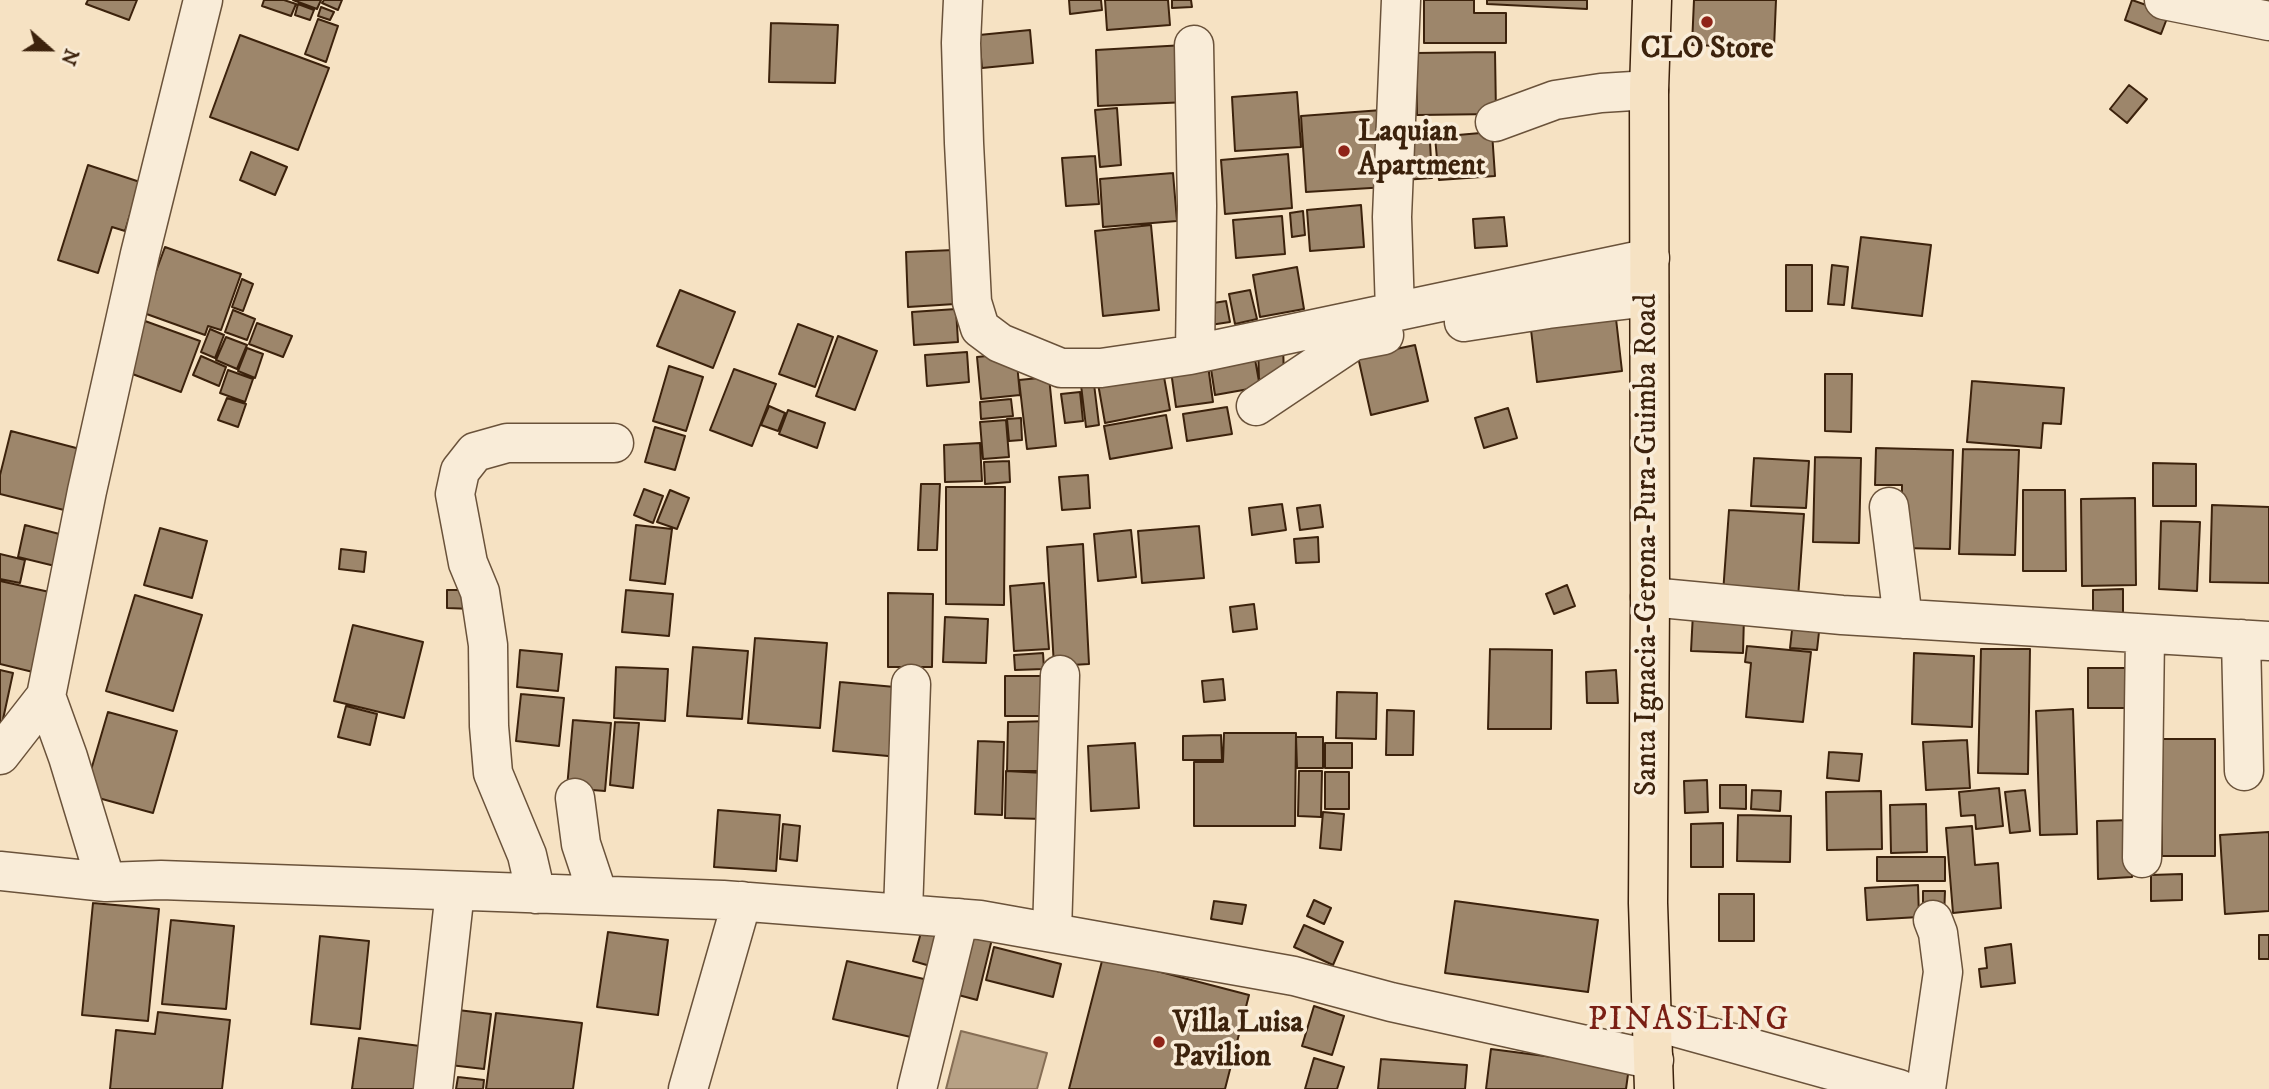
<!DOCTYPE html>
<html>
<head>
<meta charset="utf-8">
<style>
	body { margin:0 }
	#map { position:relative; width:2269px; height:1089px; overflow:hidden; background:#f6e2c3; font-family:"IM FELL DW Pica",serif }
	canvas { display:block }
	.north { position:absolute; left:14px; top:14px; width:70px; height:70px; -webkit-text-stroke:5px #f9ecd8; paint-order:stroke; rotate:111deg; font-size:19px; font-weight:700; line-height:28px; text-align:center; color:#3c220c }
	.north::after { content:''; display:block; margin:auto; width:24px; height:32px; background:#3c220c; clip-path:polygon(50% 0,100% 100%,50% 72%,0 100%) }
</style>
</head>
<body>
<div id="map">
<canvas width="2269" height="1089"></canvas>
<div class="north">N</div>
</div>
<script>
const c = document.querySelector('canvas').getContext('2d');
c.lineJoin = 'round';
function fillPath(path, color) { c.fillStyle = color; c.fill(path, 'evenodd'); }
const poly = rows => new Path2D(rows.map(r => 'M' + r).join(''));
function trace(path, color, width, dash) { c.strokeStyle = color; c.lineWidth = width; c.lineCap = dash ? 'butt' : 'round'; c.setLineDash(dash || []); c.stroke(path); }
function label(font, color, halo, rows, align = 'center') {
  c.font = font + ' "IM FELL DW Pica",serif'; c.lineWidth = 7; c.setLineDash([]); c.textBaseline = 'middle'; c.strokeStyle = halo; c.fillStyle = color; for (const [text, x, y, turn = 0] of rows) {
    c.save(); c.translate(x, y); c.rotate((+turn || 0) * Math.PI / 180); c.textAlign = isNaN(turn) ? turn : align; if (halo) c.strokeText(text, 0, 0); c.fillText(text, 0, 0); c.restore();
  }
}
const water = poly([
	[961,1031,1047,1053,1037,1089,946,1089,961,1031]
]);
fillPath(water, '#b7a185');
trace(water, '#866e55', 2);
const building = poly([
	[88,0,137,0,129,20,86,4,88,0],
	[264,0,284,0,296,4,291,16,262,6,264,0],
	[293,0,321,0,317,9,293,0],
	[324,0,342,0,338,10,322,3,324,0],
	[1069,0,1101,0,1102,10,1070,14,1069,0],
	[1105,0,1168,0,1170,25,1107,30,1105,0],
	[1172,0,1191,0,1192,7,1172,8,1172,0],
	[1424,0,1474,0,1474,13,1506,13,1506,43,1424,43,1424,0],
	[1487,0,1587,0,1587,9,1487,4,1487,0],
	[1694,0,1776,0,1774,48,1692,45,1694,0],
	[2132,0,2169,13,2161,34,2125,20,2132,0],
	[298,4,314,10,310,20,295,15,298,4],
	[321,7,334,12,330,20,318,16,321,7],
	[318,19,338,26,326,62,305,54,318,19],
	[771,23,838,25,835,83,769,82,771,23],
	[1030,30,1033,63,982,68,979,35,1030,30],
	[240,35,329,68,298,150,210,117,240,35],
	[1185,45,1188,102,1098,106,1096,50,1185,45],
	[1495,52,1496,114,1417,115,1416,53,1495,52],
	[2129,85,2147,99,2127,123,2110,109,2129,85],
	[1297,92,1301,147,1235,151,1232,97,1297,92],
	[1117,108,1121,165,1100,167,1095,110,1117,108],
	[1382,110,1387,187,1306,192,1301,116,1382,110],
	[1492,132,1495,176,1439,180,1435,137,1492,132],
	[1430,142,1432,178,1403,180,1401,144,1430,142],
	[251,152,287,167,275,195,240,180,251,152],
	[1288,154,1292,208,1225,214,1221,160,1288,154],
	[1095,156,1099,204,1066,206,1062,158,1095,156],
	[88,165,140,182,125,231,112,227,98,273,58,260,88,165],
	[1173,173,1177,221,1103,227,1100,179,1173,173],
	[1361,205,1364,247,1310,251,1307,210,1361,205],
	[1303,211,1305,235,1292,237,1290,213,1303,211],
	[1282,216,1285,254,1236,258,1233,220,1282,216],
	[1504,217,1507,246,1475,248,1473,219,1504,217],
	[1151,225,1159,310,1103,316,1095,231,1151,225],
	[1861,237,1931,245,1922,316,1852,308,1861,237],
	[165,247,241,274,221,330,208,326,205,335,141,312,165,247],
	[954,250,955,304,908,307,906,252,954,250],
	[1786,265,1812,265,1812,311,1786,311,1786,265],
	[1832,265,1848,267,1844,305,1828,304,1832,265],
	[1297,267,1304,309,1260,317,1253,275,1297,267],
	[242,279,253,284,243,311,232,307,242,279],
	[680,290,735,312,713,368,657,346,680,290],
	[1250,290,1257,319,1235,324,1229,294,1250,290],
	[1226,301,1230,322,1210,325,1207,304,1226,301],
	[956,309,958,342,914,345,912,312,956,309],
	[233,310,255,319,247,340,225,332,233,310],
	[1615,310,1622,371,1537,382,1530,321,1615,310],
	[145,321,200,341,181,392,127,372,145,321],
	[257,323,292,336,283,357,249,344,257,323],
	[798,324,833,337,815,387,779,374,798,324],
	[210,329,224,335,215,358,201,352,210,329],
	[838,336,877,351,855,410,816,396,838,336],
	[226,337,247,345,237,369,216,360,226,337],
	[1283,344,1284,378,1259,380,1258,346,1283,344],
	[1415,345,1428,401,1371,415,1358,357,1415,345],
	[247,348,263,354,255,378,238,371,247,348],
	[1253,348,1260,387,1215,395,1209,356,1253,348],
	[967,352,969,382,927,386,925,355,967,352],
	[1016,353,1020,395,981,399,977,357,1016,353],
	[201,356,226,367,219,386,193,375,201,356],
	[1207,358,1213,402,1176,407,1170,364,1207,358],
	[669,366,703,377,686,431,653,421,669,366],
	[1162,366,1170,410,1105,423,1097,378,1162,366],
	[734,369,776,384,752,446,710,430,734,369],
	[228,370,253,379,245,402,220,393,228,370],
	[1825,374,1852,374,1851,432,1825,431,1825,374],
	[1049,377,1056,446,1027,449,1019,380,1049,377],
	[1972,381,2064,388,2061,424,2043,423,2041,448,1967,442,1972,381],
	[1094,384,1099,425,1086,427,1081,385,1094,384],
	[1080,392,1083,421,1065,423,1061,394,1080,392],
	[227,398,246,404,238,427,218,420,227,398],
	[1011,399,1013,416,981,419,980,402,1011,399],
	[769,406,785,413,778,431,761,425,769,406],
	[1227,407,1232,434,1187,441,1183,414,1227,407],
	[1508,408,1517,438,1484,448,1475,418,1508,408],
	[788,410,825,423,817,448,779,434,788,410],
	[1166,415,1172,448,1110,459,1104,426,1166,415],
	[1021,418,1022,440,1009,441,1007,419,1021,418],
	[1006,420,1009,457,983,459,980,422,1006,420],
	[655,427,685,436,675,470,645,462,655,427],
	[11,431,80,449,64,510,0,494,0,475,11,431],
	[980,443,982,481,945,482,944,445,980,443],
	[1876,448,1953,450,1950,549,1901,548,1902,485,1875,485,1876,448],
	[1963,449,2019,450,2015,555,1959,554,1963,449],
	[1815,457,1861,458,1859,543,1813,542,1815,457],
	[1754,458,1809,461,1806,508,1751,506,1754,458],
	[1009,461,1010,482,985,484,984,462,1009,461],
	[2153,463,2196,464,2196,506,2153,506,2153,463],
	[1088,475,1090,508,1062,510,1059,477,1088,475],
	[921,484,940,484,937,550,918,550,921,484],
	[946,487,1005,487,1004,605,946,604,946,487],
	[644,489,663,496,653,523,634,515,644,489],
	[670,490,689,498,677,529,657,522,670,490],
	[2023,490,2065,490,2066,571,2023,571,2023,490],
	[2135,498,2136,585,2082,586,2081,499,2135,498],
	[1282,504,1286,530,1252,535,1249,508,1282,504],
	[1320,505,1323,527,1300,530,1297,508,1320,505],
	[2212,505,2269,507,2269,583,2210,582,2212,505],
	[1729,510,1804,514,1798,598,1723,593,1729,510],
	[2161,521,2200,522,2197,591,2159,589,2161,521],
	[25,525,67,536,59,567,18,557,25,525],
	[636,525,672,529,665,584,630,580,636,525],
	[1199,526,1204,578,1142,583,1138,531,1199,526],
	[160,528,207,541,192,598,144,585,160,528],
	[1131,530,1136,577,1098,581,1094,534,1131,530],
	[1318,537,1319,562,1296,563,1294,539,1318,537],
	[1083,544,1089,664,1054,666,1047,547,1083,544],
	[341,549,366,552,364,572,339,569,341,549],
	[0,554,25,560,20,583,0,579,0,554],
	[0,581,54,593,37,673,0,664,0,581],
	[1044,583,1049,649,1014,651,1010,586,1044,583],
	[1567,585,1575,606,1554,614,1546,594,1567,585],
	[2123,589,2123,616,2093,616,2093,590,2123,589],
	[447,590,474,590,473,609,447,608,447,590],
	[626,590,673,594,669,636,622,632,626,590],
	[888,593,933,594,932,667,888,667,888,593],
	[135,595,202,615,173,711,106,691,135,595],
	[1254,604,1257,629,1233,632,1230,607,1254,604],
	[1693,613,1744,616,1743,653,1691,651,1693,613],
	[945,617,988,619,986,663,943,662,945,617],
	[1793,621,1820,623,1817,650,1790,648,1793,621],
	[353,625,423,642,404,718,334,701,353,625],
	[755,638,827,643,820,728,748,723,755,638],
	[1747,646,1811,652,1803,722,1746,717,1751,663,1745,662,1747,646],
	[693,647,748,651,742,719,687,716,693,647],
	[1490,649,1552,650,1551,729,1488,729,1490,649],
	[1981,649,2030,649,2028,774,1978,773,1981,649],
	[520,650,562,654,558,691,517,687,520,650],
	[1043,653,1044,669,1015,670,1014,655,1043,653],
	[1914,653,1974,656,1972,727,1912,724,1914,653],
	[616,667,668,669,665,721,614,718,616,667],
	[2088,668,2135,668,2135,708,2088,708,2088,668],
	[0,670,13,673,2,724,0,723,0,670],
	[1616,670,1618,703,1587,703,1586,672,1616,670],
	[1005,676,1049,676,1048,716,1005,716,1005,676],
	[1223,679,1225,700,1204,702,1202,681,1223,679],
	[840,682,906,688,899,757,833,751,840,682],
	[1337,692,1377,693,1376,739,1336,738,1337,692],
	[521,694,564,698,559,746,516,741,521,694],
	[346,706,377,714,370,745,338,737,346,706],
	[2073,709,2077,834,2040,835,2036,711,2073,709],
	[1387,710,1414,711,1413,755,1386,755,1387,710],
	[108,712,177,731,153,813,84,794,108,712],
	[573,720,611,723,605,791,567,788,573,720],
	[1051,721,1050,771,1007,771,1008,722,1051,721],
	[615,722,639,723,633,788,610,785,615,722],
	[1224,733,1296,733,1295,826,1194,826,1194,762,1223,762,1224,733],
	[1221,735,1222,760,1183,760,1183,736,1221,735],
	[1296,737,1323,737,1323,768,1297,768,1296,737],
	[2162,739,2215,739,2215,856,2162,856,2162,739],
	[1967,740,1970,788,1926,790,1923,742,1967,740],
	[978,741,1004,742,1002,815,975,814,978,741],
	[1135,743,1139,808,1091,811,1088,746,1135,743],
	[1325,743,1352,743,1352,768,1325,768,1325,743],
	[1829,752,1862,754,1859,781,1827,778,1829,752],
	[1006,771,1044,773,1043,819,1005,818,1006,771],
	[1299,771,1322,771,1321,817,1298,816,1299,771],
	[1325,772,1349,772,1349,809,1325,809,1325,772],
	[1707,780,1708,812,1685,813,1684,781,1707,780],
	[1720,785,1746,785,1746,809,1720,808,1720,785],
	[1999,788,2003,826,1976,829,1975,815,1961,816,1959,792,1999,788],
	[1752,790,1781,791,1780,811,1751,809,1752,790],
	[2025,790,2030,831,2010,833,2005,792,2025,790],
	[1881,791,1882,849,1827,850,1826,792,1881,791],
	[1926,804,1927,852,1891,853,1890,805,1926,804],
	[718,810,780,815,776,871,714,867,718,810],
	[1323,812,1344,814,1341,850,1320,848,1323,812],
	[1738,815,1791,816,1790,862,1737,861,1738,815],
	[2131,820,2132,877,2098,879,2097,821,2131,820],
	[1723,823,1723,867,1691,867,1691,824,1723,823],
	[783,824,800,826,797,861,780,859,783,824],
	[1972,826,1975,865,1998,863,2001,908,1953,913,1946,828,1972,826],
	[2269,832,2269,911,2225,914,2220,835,2269,832],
	[1877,857,1945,857,1945,881,1877,881,1877,857],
	[2182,874,2182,900,2151,901,2151,875,2182,874],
	[1918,885,1919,917,1867,920,1865,888,1918,885],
	[1923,891,1945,891,1944,917,1923,917,1923,891],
	[1719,894,1754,894,1754,941,1719,941,1719,894],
	[1314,900,1331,908,1324,924,1307,916,1314,900],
	[1214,901,1246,905,1242,924,1211,919,1214,901],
	[1455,901,1598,920,1588,992,1445,973,1455,901],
	[93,903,159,909,148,1021,82,1015,93,903],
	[171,920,234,926,226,1009,162,1004,171,920],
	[1304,925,1343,942,1333,965,1294,947,1304,925],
	[922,929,946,936,937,968,913,961,922,929],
	[608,932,668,940,658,1015,597,1007,608,932],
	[966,933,992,939,977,1000,951,993,966,933],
	[2259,935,2269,935,2269,959,2259,959,2259,935],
	[320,936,369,941,360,1029,311,1024,320,936],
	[2011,944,2015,983,1981,987,1979,969,1987,968,1985,948,2011,944],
	[994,947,1061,964,1053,997,986,980,994,947],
	[1103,957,1249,995,1225,1089,1069,1089,1103,957],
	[847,961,928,980,915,1038,833,1019,847,961],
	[1314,1006,1344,1016,1332,1055,1302,1046,1314,1006],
	[458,1010,491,1014,484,1069,450,1065,458,1010],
	[158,1012,230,1020,222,1089,110,1089,116,1030,155,1034,158,1012],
	[496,1013,582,1023,573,1089,486,1089,496,1013],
	[359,1038,420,1046,415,1089,352,1089,359,1038],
	[1491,1049,1629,1067,1626,1089,1486,1089,1491,1049],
	[1314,1058,1344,1067,1337,1089,1305,1089,1314,1058],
	[1381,1059,1467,1065,1465,1089,1378,1089,1381,1059],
	[458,1077,484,1080,483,1089,456,1089,458,1077]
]);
fillPath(building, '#9d866b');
trace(building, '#3c220c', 2);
const minor = poly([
	[963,0,961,43,964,143,972,302,980,328,1000,343,1061,368,1101,368,1190,355,1650,258],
	[2164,0,2269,21],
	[1194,45,1197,206,1195,353],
	[1495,122,1555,100,1601,93,1649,90],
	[1395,312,1392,217,1401,0],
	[1464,322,1548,309,1649,297],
	[1256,406,1353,341,1384,335],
	[1889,507,1903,619],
	[1650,597,1842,615,2269,641],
	[2241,639,2244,771],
	[0,755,46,696],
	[575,798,581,844,598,895],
	[2142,858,2145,635],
	[0,871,106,882,161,880,723,900,980,920,1294,976,1391,1002,1654,1060],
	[106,882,68,757,46,696,87,491,140,254,203,0],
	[536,894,527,855,493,773,489,726,488,645,480,592,468,563,455,494,460,471,475,452,507,443,614,443],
	[903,912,911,684],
	[1052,932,1060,675],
	[1653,1021,1899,1089],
	[433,1089,455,891],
	[688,1089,742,901],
	[917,1089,959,918],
	[1926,1089,1943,972,1938,933,1933,920]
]);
const major = poly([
	[1652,0,1649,90,1650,597,1648,903,1654,1089]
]);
trace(minor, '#6a523a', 41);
trace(major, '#3c220c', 41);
trace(minor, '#f9ecd8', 38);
trace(major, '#f6e2c3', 38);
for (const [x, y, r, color] of [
	[1707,22,7,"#8f2418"],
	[1344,151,7,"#8f2418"],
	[1159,1042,7,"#8f2418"]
]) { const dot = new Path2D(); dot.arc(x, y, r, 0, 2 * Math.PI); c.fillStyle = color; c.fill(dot); trace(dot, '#f9ecd8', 2.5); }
label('bold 30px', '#3c220c', '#f9ecd8', [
	["CLO Store",1707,51,"center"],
	["Laquian",1358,134],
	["Apartment",1358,168],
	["Villa Luisa",1173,1025],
	["Pavilion",1173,1059]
], 'left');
label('30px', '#3c220c', '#f9ecd8', [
	["Santa Ignacia-Gerona-Pura-Guimba Road",1649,545,-90]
]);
c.letterSpacing = '2px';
label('33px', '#7a1f14', '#f9ecd8', [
	["PINASLING",1689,1022]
]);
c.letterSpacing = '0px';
</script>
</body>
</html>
